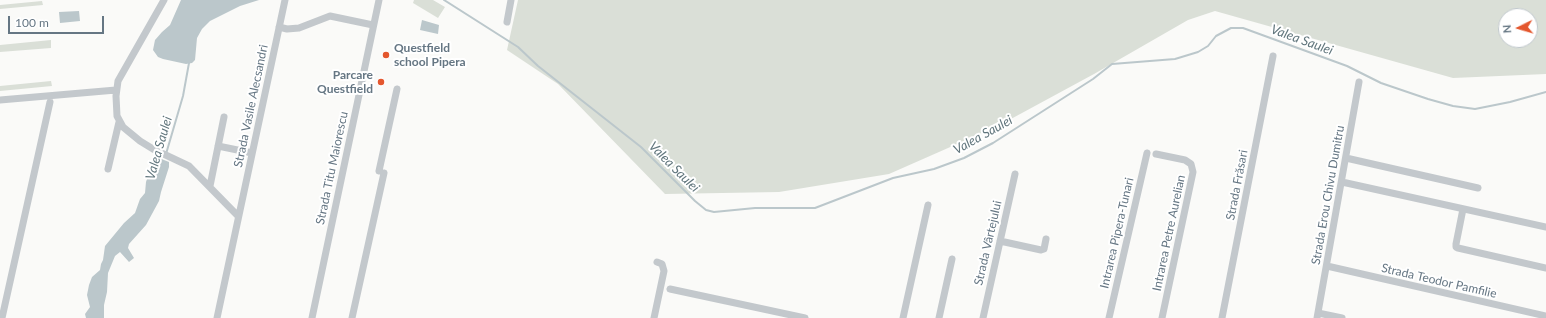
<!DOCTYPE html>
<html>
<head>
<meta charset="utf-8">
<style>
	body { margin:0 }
	#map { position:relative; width:1546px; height:318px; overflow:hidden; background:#fafaf8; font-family:Lato,sans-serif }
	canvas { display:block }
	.north { position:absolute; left:1498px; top:8px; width:40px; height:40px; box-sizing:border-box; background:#fff; border:1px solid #c1c8cd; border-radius:50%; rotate:265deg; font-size:11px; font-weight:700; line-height:16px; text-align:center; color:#657683 }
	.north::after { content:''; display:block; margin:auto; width:14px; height:18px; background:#e4572e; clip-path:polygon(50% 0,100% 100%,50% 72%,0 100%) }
	.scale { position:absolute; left:8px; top:16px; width:96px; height:18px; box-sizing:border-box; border:2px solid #657683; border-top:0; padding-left:5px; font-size:12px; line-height:14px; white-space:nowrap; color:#657683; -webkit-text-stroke:3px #fff; paint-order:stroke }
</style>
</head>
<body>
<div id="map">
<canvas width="1546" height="318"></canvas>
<div class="north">N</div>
<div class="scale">100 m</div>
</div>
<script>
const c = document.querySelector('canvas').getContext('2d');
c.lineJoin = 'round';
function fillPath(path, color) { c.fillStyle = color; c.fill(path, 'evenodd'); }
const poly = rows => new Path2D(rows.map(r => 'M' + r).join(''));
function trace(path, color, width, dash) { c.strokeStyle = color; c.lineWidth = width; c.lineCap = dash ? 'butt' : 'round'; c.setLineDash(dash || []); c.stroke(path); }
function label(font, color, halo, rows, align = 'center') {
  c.font = font + ' Lato,sans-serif'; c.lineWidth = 4; c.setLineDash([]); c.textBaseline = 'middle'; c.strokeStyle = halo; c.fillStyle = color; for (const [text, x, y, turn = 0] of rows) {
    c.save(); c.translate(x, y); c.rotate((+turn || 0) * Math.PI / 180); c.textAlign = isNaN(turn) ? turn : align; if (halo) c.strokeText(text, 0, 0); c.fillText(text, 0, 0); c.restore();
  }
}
fillPath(poly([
	[414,0,433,0,445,7,438,18,413,3],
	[518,0,1546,0,1546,74,1453,78,1215,11,1188,20,1094,74,998,126,889,174,779,192,665,194,558,84,507,50],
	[1506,16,1530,16,1530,40,1506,40],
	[42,1,43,5,0,9,0,5],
	[51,40,51,48,0,52,0,45],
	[51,81,52,86,0,91,0,86]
]), '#dadfd7');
fillPath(poly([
	[181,0,259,0,240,6,210,21,202,29,197,38,195,60,192,63,186,64,163,59,158,57,153,50,155,40,162,32,170,25],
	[79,11,80,21,60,23,59,12],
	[422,20,439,25,438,34,420,30],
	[159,158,169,162,169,167,161,192,159,201,146,225,129,244,128,248,134,258,129,262,120,252,115,256,108,273,107,292,104,305,104,318,86,318,85,314,90,307,87,295,89,285,92,277,100,270,101,264,103,260,105,246,124,223,135,213,140,199,145,193,146,182,153,161]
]), '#bbc7cb');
trace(poly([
	[444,0,518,47,538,66,641,147,695,201,706,210,714,212,755,208,815,208,893,178,934,169,964,158,993,143,1093,79,1112,64,1175,59,1198,52,1208,46,1216,36,1231,28,1243,28,1347,66,1381,83,1428,99,1453,106,1475,109,1510,102,1546,92],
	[166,154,183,96,189,63]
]), '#bbc7cb', 2);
trace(poly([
	[164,0,118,81,116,96,117,116,123,127,140,141,153,149,189,166,238,216],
	[507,22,511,0],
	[279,27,287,29,299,28,330,16,373,25],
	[0,100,116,90],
	[218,146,252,153],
	[1156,154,1185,160,1191,164,1193,172,1162,318],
	[1346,158,1478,188],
	[108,169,119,122],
	[379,171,397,89],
	[1342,182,1546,227],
	[210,186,224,117],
	[1463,209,1456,244,1456,247,1458,248,1546,268],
	[1000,241,1041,250,1044,249,1046,239],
	[1327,266,1546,316],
	[670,289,805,318],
	[1318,313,1342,318],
	[2,318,50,102],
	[217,318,285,0],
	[312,318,379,0],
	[352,318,384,173],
	[654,318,664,271,662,264,657,262],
	[903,318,928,205],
	[939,318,952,259],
	[983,318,1015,174],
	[1109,318,1147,153],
	[1222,318,1273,56],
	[1317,318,1359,82]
]), '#c3c8cc', 7);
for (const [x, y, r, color] of [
	[386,55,4,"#e4572e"],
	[381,82,4,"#e4572e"]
]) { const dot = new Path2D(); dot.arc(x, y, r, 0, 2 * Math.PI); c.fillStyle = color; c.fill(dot); trace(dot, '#fff', 1.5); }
label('bold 12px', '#657683', '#fff', [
	["Questfield",394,48],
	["school Pipera",394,62],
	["Parcare",373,75,"right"],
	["Questfield",373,89,"right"]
], 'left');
label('12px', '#657683', '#fff', [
	["Strada Vasile Alecsandri",251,106,-78],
	["Strada Titu Maiorescu",332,168,-78],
	["Strada Frăsari",1237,185,-79],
	["Strada Erou Chivu Dumitru",1328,195,-80],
	["Intrarea Pipera-Tunari",1117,233,-77],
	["Intrarea Petre Aurelian",1169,233,-78],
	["Strada Vârtejului",988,243,-77],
	["Strada Teodor Pamfilie",1439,281,13]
]);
label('italic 13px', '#60757c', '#fff', [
	["Valea Saulei",1302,40,20],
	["Valea Saulei",983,135,-29],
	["Valea Saulei",159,148,-74],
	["Valea Saulei",674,167,45]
]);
</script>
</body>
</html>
